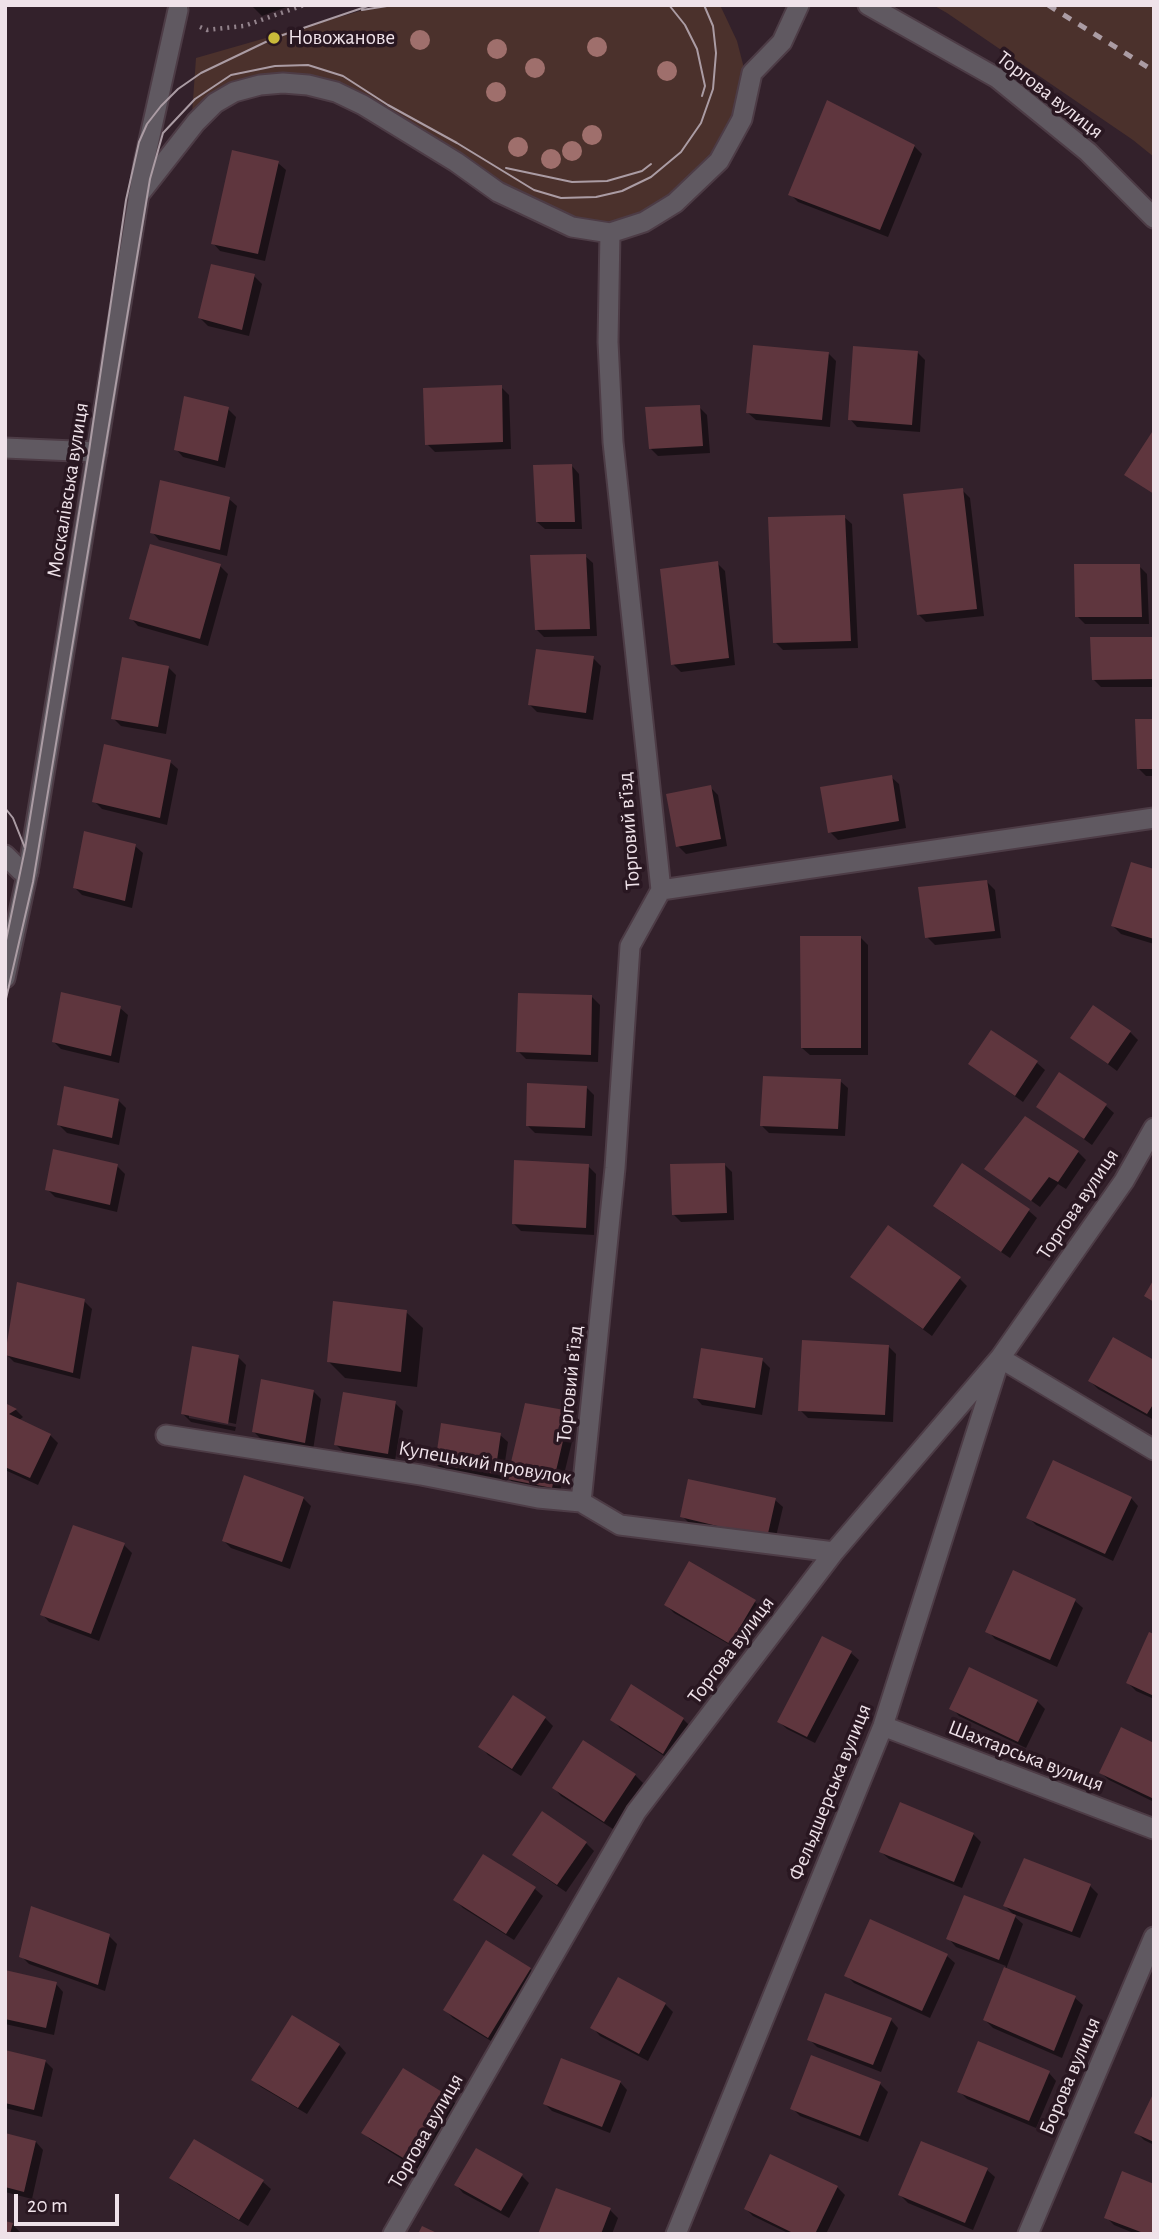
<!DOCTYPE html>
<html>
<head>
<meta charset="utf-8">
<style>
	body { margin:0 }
	#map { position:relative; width:1159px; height:2239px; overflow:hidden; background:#33212b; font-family:"Alegreya Sans",sans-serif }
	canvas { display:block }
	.frame { position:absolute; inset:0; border:7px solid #efe2e9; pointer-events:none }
	.scale { position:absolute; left:14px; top:2194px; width:105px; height:32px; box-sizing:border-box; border:4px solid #efe2e9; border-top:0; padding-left:9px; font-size:21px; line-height:24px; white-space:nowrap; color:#efe2e9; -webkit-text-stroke:5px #291721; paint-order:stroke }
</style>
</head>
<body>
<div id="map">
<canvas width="1159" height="2239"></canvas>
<div class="frame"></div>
<div class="scale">20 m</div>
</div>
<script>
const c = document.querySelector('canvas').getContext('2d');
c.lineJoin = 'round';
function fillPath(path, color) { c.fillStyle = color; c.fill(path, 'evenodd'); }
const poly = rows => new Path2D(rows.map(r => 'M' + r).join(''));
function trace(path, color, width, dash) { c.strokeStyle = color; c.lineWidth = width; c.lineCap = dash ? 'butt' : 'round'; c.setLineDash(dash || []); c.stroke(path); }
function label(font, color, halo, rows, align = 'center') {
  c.font = font + ' "Alegreya Sans",sans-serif'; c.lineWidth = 7; c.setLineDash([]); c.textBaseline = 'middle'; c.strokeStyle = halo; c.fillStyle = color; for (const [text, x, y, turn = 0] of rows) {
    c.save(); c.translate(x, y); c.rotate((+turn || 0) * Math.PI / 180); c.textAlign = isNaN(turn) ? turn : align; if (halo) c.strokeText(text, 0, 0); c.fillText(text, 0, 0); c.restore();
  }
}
fillPath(poly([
	[381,5,720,5,737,41,746,76,719,161,644,222,572,227,330,91,260,85,191,128,196,58],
	[933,5,1154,5,1154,157,1133,140,947,13]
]), '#4b312c');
fillPath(poly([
	[251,5,292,5,262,16],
	[914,146,922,154,888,237,798,202,790,194],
	[278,163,286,170,265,261,220,251,213,243],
	[254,276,262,284,249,336,208,326,200,318],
	[917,352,925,360,920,432,857,427,850,419],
	[828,353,836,361,830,427,756,420,748,413],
	[501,387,509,395,511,449,435,452,427,444],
	[699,407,707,415,710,453,658,456,650,448],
	[228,409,236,417,225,468,183,457,176,449],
	[572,466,579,474,582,529,545,529,537,522],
	[962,490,970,498,984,616,926,622,918,614],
	[229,499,237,506,227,556,159,540,152,532],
	[844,517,852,524,858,648,783,650,775,642],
	[151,546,220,566,228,574,208,646,138,626,131,618],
	[585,556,593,563,597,636,544,637,536,629],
	[717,563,725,571,735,665,681,672,673,664],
	[1139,566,1147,574,1149,624,1085,624,1077,616],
	[1154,640,1154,687,1101,687,1093,679],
	[593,658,601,666,593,720,537,712,529,704],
	[169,668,176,675,166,734,121,726,113,718],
	[1154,721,1154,776,1146,776,1138,768],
	[170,762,178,769,167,825,102,809,94,801],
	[891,777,899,784,906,828,838,840,830,832],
	[710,787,718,795,727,846,686,854,678,846],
	[135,846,143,853,132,908,82,895,74,887],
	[1154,871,1154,944,1121,934,1113,926],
	[987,882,995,890,1001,938,935,945,927,937],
	[860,937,868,945,868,1055,810,1055,802,1048],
	[592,997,600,1005,598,1062,526,1059,518,1051],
	[120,1008,128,1015,119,1063,61,1049,54,1042],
	[992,1032,1037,1063,1045,1070,1023,1102,970,1064],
	[1130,1032,1138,1040,1117,1071,1073,1038],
	[840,1081,848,1088,845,1136,769,1133,762,1126],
	[586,1087,594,1095,592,1136,535,1133,527,1125],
	[118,1100,126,1108,119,1145,67,1133,59,1125],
	[1038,1106,1106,1106,1114,1113,1092,1145],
	[1025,1118,1078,1152,1086,1160,1066,1189,1058,1184,1040,1207,987,1169],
	[725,1165,732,1172,734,1220,681,1222,673,1214],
	[963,1165,1029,1211,1037,1218,1010,1258,943,1213,935,1205],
	[117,1166,125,1174,117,1212,55,1197,47,1189],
	[588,1166,596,1174,594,1235,521,1231,513,1223],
	[852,1277,960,1279,967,1286,932,1336],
	[84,1301,92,1309,80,1379,14,1362,6,1354],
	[406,1312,423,1328,417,1387,345,1378,329,1362],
	[888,1346,896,1354,893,1422,808,1418,800,1410],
	[238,1357,246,1365,236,1424,189,1414,189,1418,236,1427,235,1431,191,1422,183,1414],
	[762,1360,770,1368,762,1415,702,1405,695,1397],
	[1154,1362,1154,1420,1098,1389,1090,1381],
	[313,1391,321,1399,313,1450,262,1440,254,1432],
	[395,1403,403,1411,395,1461,344,1452,336,1445],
	[5,1405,16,1410,23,1417,18,1421,50,1435,58,1443,38,1485,5,1470],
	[569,1413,577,1421,559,1495,517,1486,509,1479],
	[500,1435,508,1442,502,1481,444,1472,436,1464],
	[303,1498,311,1506,290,1569,231,1548,224,1541],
	[1131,1498,1138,1506,1113,1561,1036,1525,1028,1517],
	[775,1500,783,1507,774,1545,690,1524,682,1516],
	[124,1545,132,1553,99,1641,49,1622,42,1614],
	[690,1564,755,1602,763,1610,739,1650,674,1613,666,1605],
	[1075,1601,1083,1608,1057,1667,995,1639,988,1631],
	[1154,1636,1154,1699,1136,1691,1128,1683],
	[851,1653,859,1660,815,1743,787,1729,779,1722],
	[1037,1701,1045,1709,1026,1748,959,1716,952,1708],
	[545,1718,553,1726,521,1776,488,1755,481,1747],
	[683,1719,691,1727,672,1761,620,1728,613,1720],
	[1154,1745,1154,1802,1109,1780,1101,1773],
	[635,1775,643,1783,613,1829,561,1796,554,1788],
	[542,1814,586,1843,594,1851,566,1892,522,1862,514,1855],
	[973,1834,981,1842,962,1888,889,1859,881,1852],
	[1024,1860,1090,1886,1098,1894,1080,1938,1013,1914,1005,1906],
	[535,1889,543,1896,514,1940,463,1908,455,1900],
	[1015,1917,1023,1924,1006,1969,1075,1998,1083,2005,1062,2058,993,2028,985,2020,1006,1966,956,1947,949,1939],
	[109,1936,117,1944,105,1991,29,1964,21,1956],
	[947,1956,955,1963,930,2018,854,1983,847,1976],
	[530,1969,538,1977,496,2044,453,2018,445,2010],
	[5,1972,56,1984,63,1992,54,2035,5,2024],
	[619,1979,665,2004,673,2012,648,2061,600,2036,593,2028],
	[891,2020,898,2028,881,2072,817,2047,809,2039],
	[339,2045,346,2053,307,2114,261,2087,253,2080],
	[5,2051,45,2061,53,2069,42,2117,5,2108],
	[812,2058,880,2084,888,2092,868,2142,800,2116,792,2108],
	[1049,2073,1056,2081,1036,2128,967,2099,959,2091],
	[620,2082,627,2090,610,2133,552,2111,545,2104],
	[1154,2096,1154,2145,1144,2140,1136,2132],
	[451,2099,459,2107,418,2169,371,2140,363,2133],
	[5,2135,36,2142,43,2150,32,2199,5,2192],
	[987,2170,995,2177,973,2230,908,2203,900,2195],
	[522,2176,529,2183,509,2218,463,2193,456,2185],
	[171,2178,263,2182,271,2189,248,2226,179,2185],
	[837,2187,845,2195,826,2234,790,2234,753,2216,746,2209],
	[610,2210,618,2218,612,2234,540,2234],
	[1106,2217,1154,2234,1136,2234,1114,2225],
	[12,2224,20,2232,19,2234,5,2234]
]), '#0007');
fillPath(poly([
	[827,100,915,145,880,230,788,195],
	[232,150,279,161,258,254,211,244],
	[211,264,255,274,242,330,198,318],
	[753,345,829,352,822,420,746,413],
	[853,346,918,351,912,425,848,420],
	[502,385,503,442,425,445,423,388],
	[184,396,229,407,218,461,174,450],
	[700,405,703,446,649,449,645,407],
	[1154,429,1154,494,1124,475],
	[572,464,575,522,536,522,533,465],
	[160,480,230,497,220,550,150,533],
	[963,488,977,609,917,615,903,494],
	[845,515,851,641,773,643,768,517],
	[150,544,221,564,200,639,129,619],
	[586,554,590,629,535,630,530,555],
	[718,561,729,658,671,665,660,569],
	[1074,564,1140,564,1142,617,1075,617],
	[1090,637,1154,637,1154,679,1092,680],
	[536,649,594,656,586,713,528,705],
	[122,657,169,666,158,727,111,719],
	[1135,719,1154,719,1154,769,1137,769],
	[104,744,171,760,160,818,92,802],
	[892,775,899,821,828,833,820,787],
	[711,785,721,839,676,847,666,794],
	[84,831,136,844,125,901,73,888],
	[1131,862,1154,869,1154,939,1111,926],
	[987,880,995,931,925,938,918,887],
	[800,936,861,936,861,1048,801,1048],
	[61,992,121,1006,111,1056,52,1042],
	[518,993,592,995,591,1055,516,1052],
	[1093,1005,1131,1031,1108,1064,1070,1038],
	[991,1030,1038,1061,1015,1096,968,1064],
	[1059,1072,1107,1104,1084,1139,1036,1107],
	[763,1076,841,1079,838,1129,760,1126],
	[527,1083,587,1086,585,1128,526,1126],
	[64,1086,119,1099,112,1138,57,1125],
	[1025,1116,1079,1151,1058,1182,1049,1177,1031,1201,984,1169],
	[53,1149,118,1164,110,1205,45,1190],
	[514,1160,589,1164,586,1228,512,1224],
	[725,1163,727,1213,672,1215,670,1164],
	[962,1163,1030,1209,1001,1252,933,1206],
	[888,1225,961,1277,923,1329,850,1277],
	[1154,1279,1154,1302,1144,1296],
	[17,1282,85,1299,73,1373,5,1355],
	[333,1301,407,1310,401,1372,327,1362],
	[1113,1337,1154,1360,1154,1403,1147,1414,1088,1381],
	[802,1340,889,1345,885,1415,798,1411],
	[192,1346,239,1355,228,1424,181,1414],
	[701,1348,763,1358,755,1408,693,1398],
	[261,1379,314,1390,305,1443,252,1432],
	[343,1392,396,1401,388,1454,334,1445],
	[5,1403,17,1409,9,1414,51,1434,30,1478,5,1467],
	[525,1403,570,1411,552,1488,507,1479],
	[441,1423,501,1433,495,1474,435,1464],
	[1053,1460,1132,1497,1105,1554,1026,1518],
	[244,1475,304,1497,282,1562,222,1541],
	[688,1479,776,1498,767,1538,680,1517],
	[73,1525,125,1543,91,1634,40,1615],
	[689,1561,756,1600,730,1644,664,1605],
	[1013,1570,1076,1599,1050,1660,985,1632],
	[1149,1632,1154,1634,1154,1696,1126,1683],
	[822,1636,852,1651,807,1737,777,1722],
	[969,1667,1038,1700,1018,1742,949,1709],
	[631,1684,684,1718,663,1754,610,1720],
	[513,1695,546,1717,512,1769,478,1747],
	[1121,1727,1154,1743,1154,1799,1099,1773],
	[583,1740,636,1774,604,1822,552,1788],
	[900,1802,974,1833,954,1882,879,1852],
	[542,1811,587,1842,557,1885,512,1855],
	[483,1854,536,1887,506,1934,453,1900],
	[1024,1858,1091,1884,1072,1932,1003,1906],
	[964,1895,1016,1915,999,1960,946,1939],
	[31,1906,110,1934,98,1985,19,1957],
	[870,1919,948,1954,922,2011,844,1976],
	[486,1940,531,1968,488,2038,443,2010],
	[1004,1967,1076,1996,1054,2051,983,2020],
	[5,1970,57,1982,46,2028,5,2019],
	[618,1977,666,2003,639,2054,590,2028],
	[825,1993,892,2018,873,2065,807,2040],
	[292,2015,340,2044,298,2108,251,2080],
	[978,2041,1050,2071,1029,2121,957,2092],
	[5,2050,46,2060,34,2110,5,2103],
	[811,2055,881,2082,860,2136,790,2109],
	[561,2058,621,2081,602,2127,543,2104],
	[403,2068,452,2098,410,2162,361,2133],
	[1154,2092,1154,2142,1134,2133],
	[5,2133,36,2141,24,2192,5,2187],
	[194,2139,264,2180,239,2220,169,2178],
	[921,2141,988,2168,965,2223,898,2195],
	[476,2148,523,2174,501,2211,454,2185],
	[770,2154,838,2186,815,2234,795,2234,744,2209],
	[1122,2171,1154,2184,1154,2234,1146,2234,1104,2218],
	[556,2188,611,2208,601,2234,538,2234],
	[5,2221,13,2223,10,2234,5,2234],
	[422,2226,439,2234,418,2234]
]), '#5f363e');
const service = poly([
	[5,855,21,871,28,872]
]);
const minor = poly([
	[868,5,997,78,1088,152,1154,218],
	[138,196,196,122,215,103,234,92,260,85,283,83,308,85,336,92,363,105,456,162,498,192,572,227,610,233,644,222,675,203,719,161,742,119,752,73,782,42,799,5],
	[5,448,97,452],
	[661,890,1154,818],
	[166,1435,421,1475,538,1498,581,1502,620,1525,834,1552],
	[581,1502,615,1168,630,946,661,890,613,442,608,342,610,233],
	[883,1726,1154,1829],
	[393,2234,636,1812,834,1552,1000,1358,1124,1181,1154,1128],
	[676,2234,883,1726,1000,1358,1154,1450],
	[1028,2234,1154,1937]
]);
const tertiary = poly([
	[5,978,29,866,144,163,178,10]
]);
trace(service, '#4d3c46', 23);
trace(minor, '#4d3c46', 23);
trace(tertiary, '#4d3c46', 23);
trace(poly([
	[200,27,207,30,244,26,304,5]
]), '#93838c', 4.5, [2, 5]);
trace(service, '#605961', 19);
trace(minor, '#605961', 19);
trace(tertiary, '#605961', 19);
trace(poly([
	[669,5,685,25,697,49,705,86,702,96],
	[362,10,393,5],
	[506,168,572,182,607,181,642,171,651,164],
	[5,808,13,818,25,848],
	[5,945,25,849,89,451,126,200,139,142,147,124,161,106,178,89,201,73,274,38,371,5],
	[5,1003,33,882,150,179,163,133,195,99,231,75,275,66,308,65,343,76,388,105,457,143,534,190,561,198,596,197,622,191,651,177,681,152,701,123,713,89,716,53,713,26,704,5]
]), '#ab9ca4', 2);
trace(poly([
	[1048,5,1154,71]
]), '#ab9ca4', 5, [9, 9]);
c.fillStyle = '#9f6f6c';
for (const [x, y] of [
	[420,40],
	[597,47],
	[497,49],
	[535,68],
	[667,71],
	[496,92],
	[592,135],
	[518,147],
	[572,151],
	[551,159]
]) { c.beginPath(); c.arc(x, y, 10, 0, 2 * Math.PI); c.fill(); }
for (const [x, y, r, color] of [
	[274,38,7,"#c9ba3a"]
]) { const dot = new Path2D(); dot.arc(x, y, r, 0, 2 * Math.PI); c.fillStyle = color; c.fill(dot); trace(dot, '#291721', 2.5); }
label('21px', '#efe2e9', '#291721', [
	["Новожанове",288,38]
], 'left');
label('21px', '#efe2e9', '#291721', [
	["Торгова вулиця",1050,95,38],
	["Москалівська вулиця",68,490,-81],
	["Торговий в’їзд",629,831,-94],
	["Торгова вулиця",1078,1204,-56],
	["Торговий в’їзд",570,1384,-84],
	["Купецький провулок",485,1463,10],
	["Торгова вулиця",731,1650,-53],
	["Шахтарська вулиця",1026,1756,21],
	["Фельдшерська вулиця",830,1792,-68],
	["Борова вулиця",1070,2076,-67],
	["Торгова вулиця",426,2131,-60]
]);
</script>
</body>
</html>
